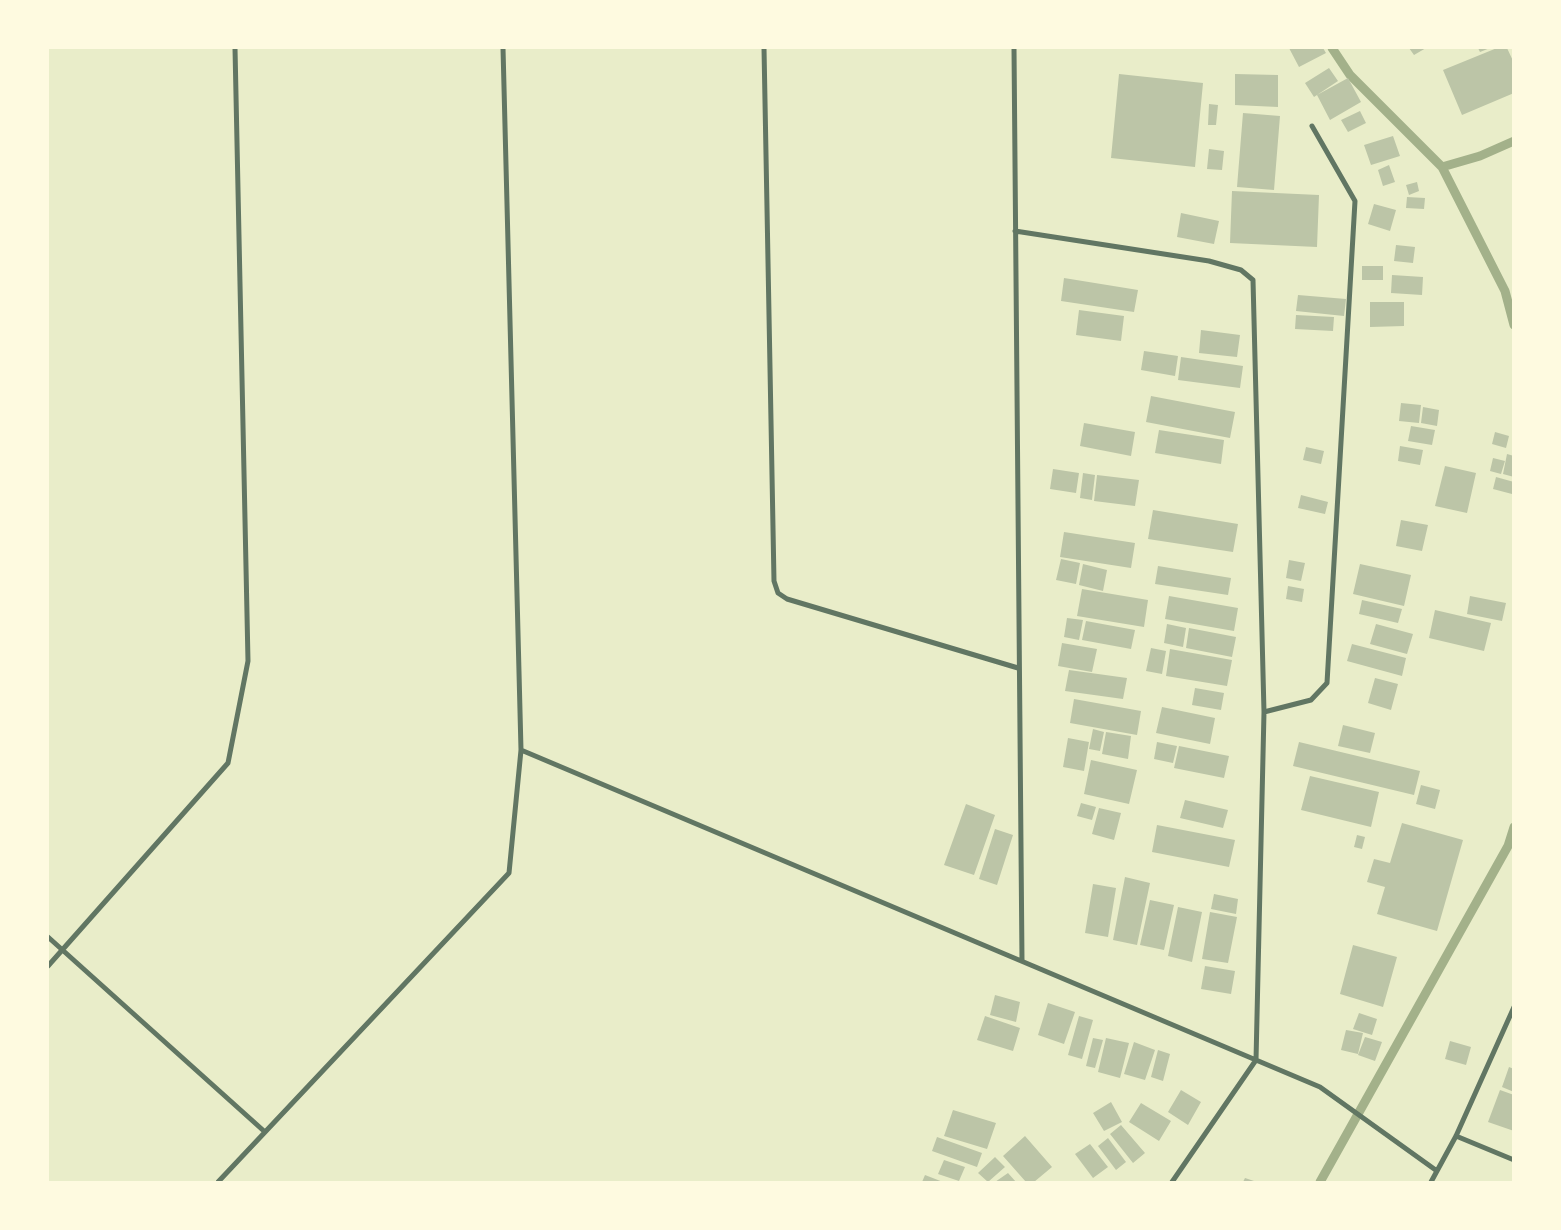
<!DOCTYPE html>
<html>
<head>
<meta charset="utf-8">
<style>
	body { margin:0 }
	#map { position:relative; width:1561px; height:1230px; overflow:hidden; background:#e9edc9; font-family:Inter,sans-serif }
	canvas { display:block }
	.frame { position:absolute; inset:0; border:49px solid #fefae0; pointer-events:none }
</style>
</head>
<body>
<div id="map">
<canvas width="1561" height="1230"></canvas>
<div class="frame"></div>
</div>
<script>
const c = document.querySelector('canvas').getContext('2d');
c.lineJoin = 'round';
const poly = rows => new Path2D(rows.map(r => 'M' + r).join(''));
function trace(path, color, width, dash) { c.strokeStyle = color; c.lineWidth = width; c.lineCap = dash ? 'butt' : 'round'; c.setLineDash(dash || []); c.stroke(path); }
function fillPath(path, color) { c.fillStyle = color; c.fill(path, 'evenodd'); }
trace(poly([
	[1332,48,1350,75,1442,167,1505,291,1514,325],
	[1442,167,1480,156,1514,141],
	[1320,1182,1508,846,1514,827]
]), '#a3b18a', 9);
fillPath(poly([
	[1289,48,1323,48,1326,53,1299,67],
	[1409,48,1426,48,1414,55],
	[1478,48,1490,48,1480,52],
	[1497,48,1507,48,1514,63,1514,93,1462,115,1443,70],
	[1329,68,1338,81,1314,97,1305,83],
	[1119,74,1203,83,1195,167,1111,158],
	[1235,74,1278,75,1278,107,1235,105],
	[1348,78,1361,102,1330,120,1317,95],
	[1209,104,1218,105,1216,125,1208,125],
	[1360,111,1366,123,1348,132,1341,120],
	[1243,113,1280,116,1274,190,1237,187],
	[1393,136,1400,156,1371,165,1364,145],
	[1209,149,1224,151,1222,170,1207,169],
	[1389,165,1395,182,1383,186,1378,170],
	[1417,182,1419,191,1409,195,1406,185],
	[1232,191,1319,195,1317,247,1230,243],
	[1407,197,1425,198,1424,209,1406,208],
	[1374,204,1396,210,1390,231,1368,224],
	[1181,213,1219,221,1214,244,1177,237],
	[1396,245,1415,247,1413,263,1394,261],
	[1362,266,1383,266,1383,280,1362,280],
	[1392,275,1423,277,1422,295,1391,293],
	[1064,278,1138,290,1134,312,1061,301],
	[1298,295,1346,299,1344,316,1296,311],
	[1370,302,1404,302,1404,326,1370,327],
	[1079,310,1124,316,1121,341,1076,335],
	[1296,315,1334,317,1333,331,1295,329],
	[1201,330,1240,335,1237,357,1199,353],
	[1144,351,1178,356,1175,376,1141,370],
	[1181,357,1243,366,1240,388,1178,380],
	[1151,396,1235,412,1230,438,1146,422],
	[1401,403,1421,405,1419,423,1399,421],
	[1423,407,1439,410,1437,426,1421,423],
	[1084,423,1135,432,1131,456,1080,446],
	[1411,426,1435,430,1432,445,1408,441],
	[1159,430,1224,440,1221,464,1155,453],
	[1495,432,1509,436,1506,448,1492,444],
	[1400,446,1423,450,1420,465,1398,461],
	[1306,447,1324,451,1321,464,1303,460],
	[1507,454,1514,456,1514,477,1503,474],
	[1493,458,1505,461,1501,474,1490,471],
	[1445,466,1476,473,1467,513,1435,506],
	[1053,469,1079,473,1076,493,1050,489],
	[1083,473,1095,475,1092,500,1080,498],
	[1097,475,1139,480,1135,506,1094,501],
	[1496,477,1514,482,1512,494,1493,489],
	[1301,495,1328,502,1325,514,1298,508],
	[1153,510,1238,524,1233,552,1148,539],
	[1401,520,1428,525,1422,551,1396,546],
	[1064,532,1135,543,1131,568,1060,557],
	[1061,559,1080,563,1076,584,1056,580],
	[1289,560,1305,563,1301,581,1286,578],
	[1083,564,1107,570,1103,591,1079,585],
	[1360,564,1411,575,1404,606,1353,594],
	[1158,566,1231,578,1228,595,1155,584],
	[1288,586,1304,589,1302,602,1286,599],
	[1082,589,1148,600,1144,627,1077,616],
	[1169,596,1238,608,1234,631,1165,619],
	[1470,596,1506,603,1502,621,1467,614],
	[1362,600,1402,609,1398,623,1359,614],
	[1435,610,1491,623,1484,651,1429,638],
	[1067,618,1083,620,1079,640,1064,637],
	[1086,621,1135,630,1131,649,1082,640],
	[1167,624,1186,628,1183,647,1164,643],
	[1376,624,1413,634,1407,654,1370,644],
	[1189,628,1236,637,1232,657,1186,648],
	[1062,643,1097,649,1092,672,1058,666],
	[1352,644,1406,658,1402,676,1347,661],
	[1151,648,1166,651,1162,674,1146,671],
	[1170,649,1232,660,1227,686,1166,676],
	[1069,670,1127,678,1123,699,1065,691],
	[1375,678,1398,684,1391,710,1368,703],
	[1195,688,1224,693,1221,710,1192,705],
	[1074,699,1141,711,1137,735,1070,723],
	[1162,707,1215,718,1210,744,1156,733],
	[1343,725,1375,733,1370,753,1338,746],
	[1093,729,1104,732,1100,751,1089,749],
	[1106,732,1131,736,1128,759,1102,754],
	[1068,738,1089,742,1084,771,1063,767],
	[1157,742,1177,746,1173,763,1154,759],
	[1299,742,1420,771,1414,795,1293,766],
	[1179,746,1229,756,1224,778,1174,768],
	[1091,760,1137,770,1129,804,1084,794],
	[1310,776,1379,792,1371,827,1301,810],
	[1421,785,1440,790,1435,809,1416,804],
	[1185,800,1228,810,1223,828,1180,818],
	[1081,803,1096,807,1092,820,1077,816],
	[966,804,995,815,974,875,944,865],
	[1099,808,1121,813,1114,840,1092,834],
	[1402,823,1463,840,1437,931,1377,914,1385,887,1367,882,1374,859,1390,863],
	[1157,825,1235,840,1229,867,1152,852],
	[995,829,1013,835,997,885,979,879],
	[1357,835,1365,837,1362,849,1354,847],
	[1125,877,1150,883,1137,945,1113,940],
	[1093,884,1116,888,1108,937,1085,933],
	[1214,894,1238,899,1236,914,1211,909],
	[1150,900,1174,905,1164,950,1140,945],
	[1178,907,1202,912,1192,962,1168,956],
	[1210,912,1237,917,1228,963,1202,959],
	[1353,945,1397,957,1383,1007,1340,994],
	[1205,966,1235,971,1231,994,1201,989],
	[995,995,1020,1002,1016,1022,990,1015],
	[1048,1003,1075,1012,1064,1044,1038,1035],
	[1359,1013,1377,1019,1372,1035,1353,1029],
	[985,1016,1020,1028,1013,1051,977,1040],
	[1079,1016,1093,1020,1082,1059,1068,1055],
	[1346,1030,1363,1033,1358,1054,1341,1050],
	[1365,1037,1382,1042,1375,1061,1358,1055],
	[1093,1038,1103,1040,1095,1068,1086,1066],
	[1106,1038,1129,1043,1120,1078,1098,1072],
	[1450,1041,1471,1047,1466,1065,1445,1059],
	[1134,1042,1155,1050,1145,1080,1124,1074],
	[1158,1050,1170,1054,1163,1081,1151,1077],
	[1509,1067,1514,1069,1514,1092,1502,1087],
	[1181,1090,1201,1102,1188,1125,1168,1112],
	[1500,1090,1514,1095,1514,1131,1488,1122],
	[1111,1102,1122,1122,1104,1131,1093,1113],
	[1141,1103,1171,1121,1159,1141,1129,1122],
	[953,1110,996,1123,987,1149,944,1136],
	[1121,1125,1145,1153,1133,1163,1110,1134],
	[1025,1136,1052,1167,1034,1182,1026,1182,1003,1156],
	[937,1137,982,1153,977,1167,932,1151],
	[1108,1138,1126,1162,1116,1170,1098,1146],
	[1090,1144,1108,1167,1093,1178,1075,1154],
	[995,1157,1005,1167,988,1182,978,1173],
	[944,1160,965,1167,959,1181,938,1174],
	[1008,1173,1016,1182,995,1182],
	[925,1175,943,1182,922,1182],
	[1245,1178,1257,1182,1243,1182]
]), '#bcc5a7');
trace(poly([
	[764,48,774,581,778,593,787,599,1018,668],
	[1014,48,1022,961],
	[1015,231,1209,261,1241,270,1253,280,1264,712],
	[521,750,1320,1087,1437,1171],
	[48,937,265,1132],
	[48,966,228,763,248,661,235,48],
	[1456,1136,1514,1160],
	[218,1182,509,873,521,750,503,48],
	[1172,1182,1256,1060,1264,712,1311,700,1327,683,1355,201,1312,126],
	[1431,1182,1456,1136,1514,1007]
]), '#617663', 5);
</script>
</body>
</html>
